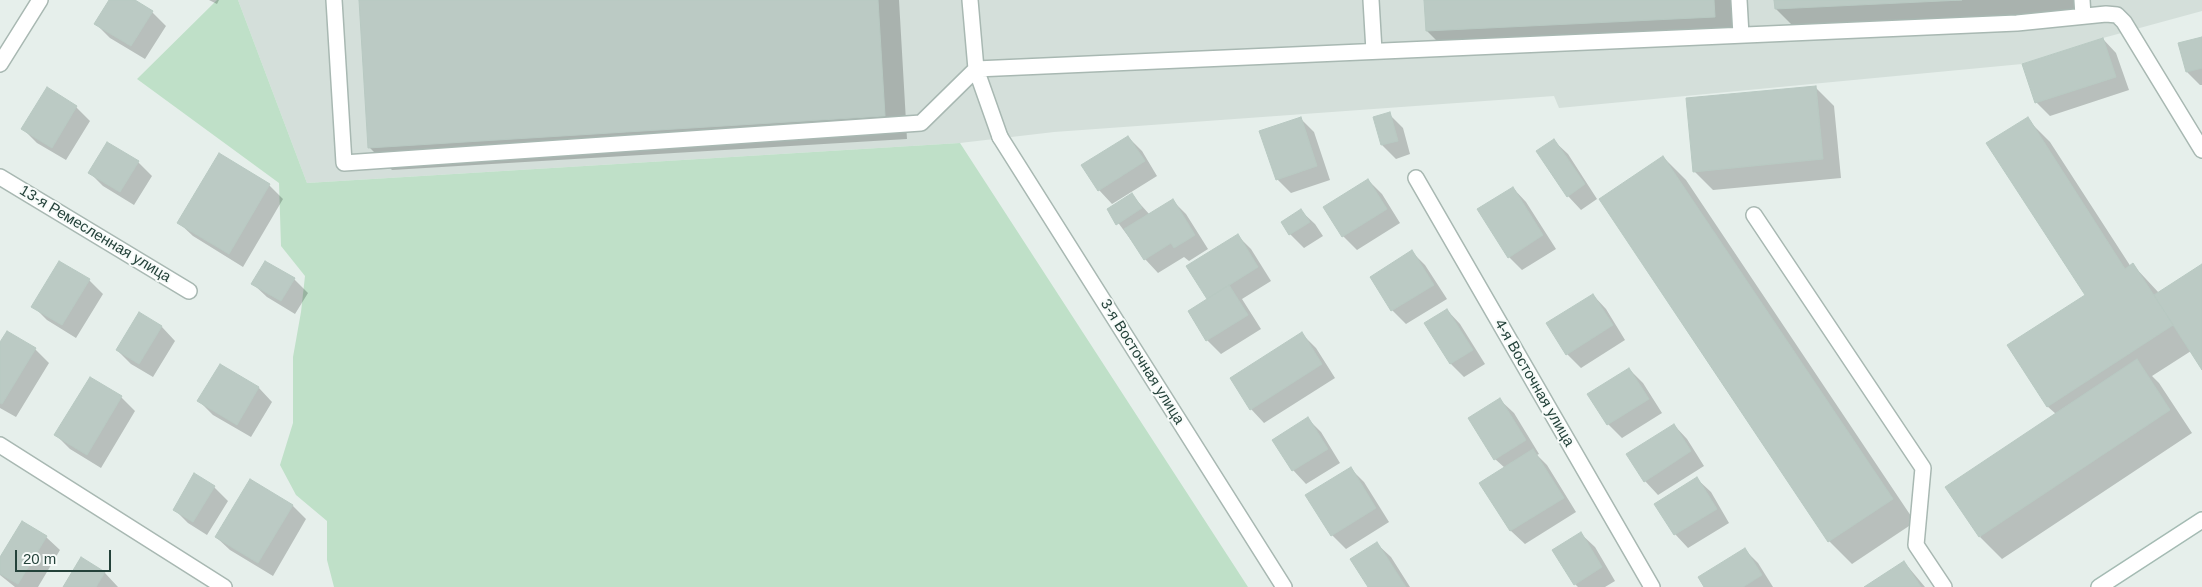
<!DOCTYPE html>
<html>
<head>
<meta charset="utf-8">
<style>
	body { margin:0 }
	#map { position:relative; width:2202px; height:587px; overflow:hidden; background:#e6efeb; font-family:Arial,sans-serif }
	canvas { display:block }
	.scale { position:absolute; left:15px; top:550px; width:96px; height:22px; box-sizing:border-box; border:2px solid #24423a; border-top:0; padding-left:6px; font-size:15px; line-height:18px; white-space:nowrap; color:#24423a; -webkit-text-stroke:4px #f7fbf9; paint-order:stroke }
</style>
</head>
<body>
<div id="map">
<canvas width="2202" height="587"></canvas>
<div class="scale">20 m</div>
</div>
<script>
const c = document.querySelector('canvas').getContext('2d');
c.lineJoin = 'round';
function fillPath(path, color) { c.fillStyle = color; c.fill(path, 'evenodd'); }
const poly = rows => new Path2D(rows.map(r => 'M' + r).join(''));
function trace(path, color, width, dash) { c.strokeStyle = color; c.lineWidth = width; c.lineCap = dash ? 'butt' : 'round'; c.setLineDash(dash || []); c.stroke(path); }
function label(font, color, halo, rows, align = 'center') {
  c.font = font + ' Arial,sans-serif'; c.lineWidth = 4; c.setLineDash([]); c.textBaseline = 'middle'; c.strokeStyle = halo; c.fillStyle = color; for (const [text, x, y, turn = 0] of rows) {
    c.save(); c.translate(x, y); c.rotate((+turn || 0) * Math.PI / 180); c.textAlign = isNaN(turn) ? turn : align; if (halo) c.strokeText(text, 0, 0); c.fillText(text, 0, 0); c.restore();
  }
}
fillPath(poly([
	[238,0,2202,0,2202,11,2103,38,2022,64,1559,108,1554,96,1054,132,960,143,307,183]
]), '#d4dfda');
fillPath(poly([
	[217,0,238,0,307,183,960,143,1248,587,334,587,327,560,327,521,296,495,280,465,293,423,293,357,301,312,305,276,281,246,279,183,137,79]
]), '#bfe0c8');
fillPath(poly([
	[110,0,132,0,152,12,166,26,145,59,110,38,96,24],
	[209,0,219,0,217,4],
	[360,0,899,0,907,139,392,170,369,147],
	[1426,0,1735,0,1737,39,1450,54,1427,31],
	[1775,0,2076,0,2077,18,1799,32,1776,9],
	[2202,38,2202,85,2200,85,2187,72],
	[2103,39,2116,53,2129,90,2050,116,2036,102],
	[1815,87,1834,106,1841,178,1713,190,1694,171],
	[76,107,90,121,66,160,37,143,23,129],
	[1389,114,1403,128,1410,154,1396,159,1382,145,1374,118],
	[1300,118,1314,132,1330,180,1291,193,1277,179],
	[2027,119,2050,142,2131,267,2133,265,2159,293,2202,265,2202,368,2191,351,2152,376,2159,383,2192,433,2002,559,1980,537,2056,414,2047,406,2086,295],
	[1128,137,1142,151,1157,176,1112,204,1099,190],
	[1554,141,1568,154,1597,199,1581,210,1568,196],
	[219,155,269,185,283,199,243,267,193,236,179,223],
	[1663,157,1686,180,1915,522,1852,564,1829,541,1600,199],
	[138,162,152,176,134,205,103,186,89,172],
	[1368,180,1382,194,1400,223,1357,250,1343,236,1325,207],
	[1513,188,1526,202,1556,249,1522,270,1509,257],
	[1132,195,1150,215,1172,200,1186,214,1208,249,1189,261,1184,257,1158,273,1145,259,1108,209],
	[1301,211,1315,224,1323,236,1304,248,1290,234,1283,222],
	[1237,235,1251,249,1271,281,1242,299,1261,329,1221,354,1207,340,1209,300],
	[1412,252,1425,265,1447,299,1406,324,1392,310],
	[60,262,89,280,103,294,76,338,47,320,33,306],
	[294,279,308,293,295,314,267,297,253,284],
	[1593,295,1606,309,1625,340,1581,368,1567,354],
	[1447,310,1460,324,1485,364,1464,377,1451,364],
	[139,314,162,327,175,341,153,377,131,364,117,350],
	[7,332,35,349,49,363,16,417,0,408,0,344],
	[1302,334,1316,348,1335,378,1264,423,1251,409],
	[221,366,259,388,272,402,251,437,213,415,199,401],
	[1629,369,1643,383,1662,413,1622,438,1608,424,1589,394],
	[90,379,121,397,135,411,101,468,70,449,56,435],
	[1500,400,1514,413,1539,454,1537,455,1547,465,1576,512,1525,544,1511,531,1481,483,1505,468,1495,459,1470,419],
	[1307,418,1321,432,1340,463,1306,484,1293,470],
	[1674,425,1687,439,1704,466,1658,495,1645,481],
	[1350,468,1364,482,1389,522,1346,549,1332,535,1307,496],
	[1697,479,1711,492,1729,523,1688,548,1675,534],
	[251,480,293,506,306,519,273,576,230,550,216,537],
	[214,487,228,501,207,535,188,523,174,509],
	[1581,534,1595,547,1615,581,1605,587,1578,587,1575,584],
	[46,537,60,550,38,587,15,587,0,575,0,560],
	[1377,544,1391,557,1410,587,1369,587],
	[1745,550,1758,563,1773,587,1705,587],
	[82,559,105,573,118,587,65,587],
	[1904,562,1925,587,1866,587]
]), '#0003');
const building = poly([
	[109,0,135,0,153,11,131,46,94,24,109,0],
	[359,0,878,0,885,116,368,148,359,0],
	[1424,0,1714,0,1715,17,1426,31,1424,0],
	[1774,0,1962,0,1775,9,1774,0],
	[2202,37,2202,68,2186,72,2178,43,2202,37],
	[2103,38,2116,77,2035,103,2022,64,2103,38],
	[1816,86,1823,159,1693,172,1686,98,1816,86],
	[47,87,77,106,52,148,21,129,47,87],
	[1390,112,1398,141,1381,145,1373,117,1390,112],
	[1301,117,1317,166,1276,180,1259,131,1301,117],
	[2028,117,2125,269,2133,263,2173,325,2047,407,2007,345,2085,295,1986,143,2028,117],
	[1128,136,1145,161,1098,191,1081,165,1128,136],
	[1554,139,1585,184,1567,197,1536,151,1554,139],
	[107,142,139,161,120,192,88,173,107,142],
	[219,153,270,184,229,254,177,223,219,153],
	[1663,156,1893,499,1828,542,1599,199,1663,156],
	[1368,179,1387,209,1342,237,1323,207,1368,179],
	[1513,187,1543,235,1508,258,1477,209,1513,187],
	[1132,193,1142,208,1116,225,1107,209,1132,193],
	[1173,199,1195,235,1174,248,1171,243,1144,260,1124,229,1173,199],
	[1301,209,1310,222,1289,235,1281,222,1301,209],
	[1238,234,1258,267,1207,299,1186,266,1238,234],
	[1412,250,1434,285,1391,311,1370,277,1412,250],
	[59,261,90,279,62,325,31,307,59,261],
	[265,261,295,278,281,301,251,284,265,261],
	[2202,264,2202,370,2154,295,2202,264],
	[1229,285,1248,315,1206,341,1188,311,1229,285],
	[1593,294,1613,325,1566,355,1546,323,1593,294],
	[1447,309,1473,350,1450,364,1424,323,1447,309],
	[139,312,162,326,139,364,116,350,139,312],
	[7,331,36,348,2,404,0,403,0,342,7,331],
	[1302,332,1322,364,1250,410,1230,378,1302,332],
	[2137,359,2170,410,1979,537,1945,487,2137,359],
	[220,364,259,387,237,425,197,401,220,364],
	[1629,368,1649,399,1607,425,1587,394,1629,368],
	[90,377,122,396,87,455,54,435,90,377],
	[1500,398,1526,440,1494,460,1468,418,1500,398],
	[1308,417,1328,449,1292,471,1272,440,1308,417],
	[1674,424,1691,451,1644,482,1626,454,1674,424],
	[1533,449,1564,498,1510,531,1479,483,1533,449],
	[1351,467,1376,508,1331,536,1305,495,1351,467],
	[194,473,215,486,193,522,173,510,194,473],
	[1697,477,1717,509,1674,535,1654,504,1697,477],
	[250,479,293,505,258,563,215,537,250,479],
	[22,521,47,536,18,584,0,574,0,557,22,521],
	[1581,532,1602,567,1574,585,1552,550,1581,532],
	[1377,542,1406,587,1368,587,1350,559,1377,542],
	[1745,548,1762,575,1743,587,1704,587,1698,577,1745,548],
	[81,557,105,572,96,587,63,587,81,557],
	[1904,561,1921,587,1864,587,1904,561]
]);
fillPath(building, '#bbcac4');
trace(building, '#b8c9c2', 1);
const service = poly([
	[334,0,344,163,921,123,976,69,2017,23,2106,14,2117,15,2124,22,2202,150],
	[970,0,976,69,1000,137],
	[1371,0,1374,51],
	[1739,0,1741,35],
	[2082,0,2083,16],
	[1754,215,1923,468,1916,545,1944,587]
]);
const minor = poly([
	[0,64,40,0],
	[1000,137,1284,587],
	[0,177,189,291],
	[1416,178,1652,587],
	[0,445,224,587]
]);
const secondary = poly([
	[2099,587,2202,520]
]);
trace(service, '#a8b8b2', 18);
trace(minor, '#a8b8b2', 18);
trace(secondary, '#a4bbb3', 18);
trace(service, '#fff', 15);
trace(minor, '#fff', 15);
trace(secondary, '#fff', 15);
label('15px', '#24423a', '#f7fbf9', [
	["13-я Ремесленная улица",95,234,31],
	["3-я Восточная улица",1142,362,58],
	["4-я Восточная улица",1534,383,60]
]);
</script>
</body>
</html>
